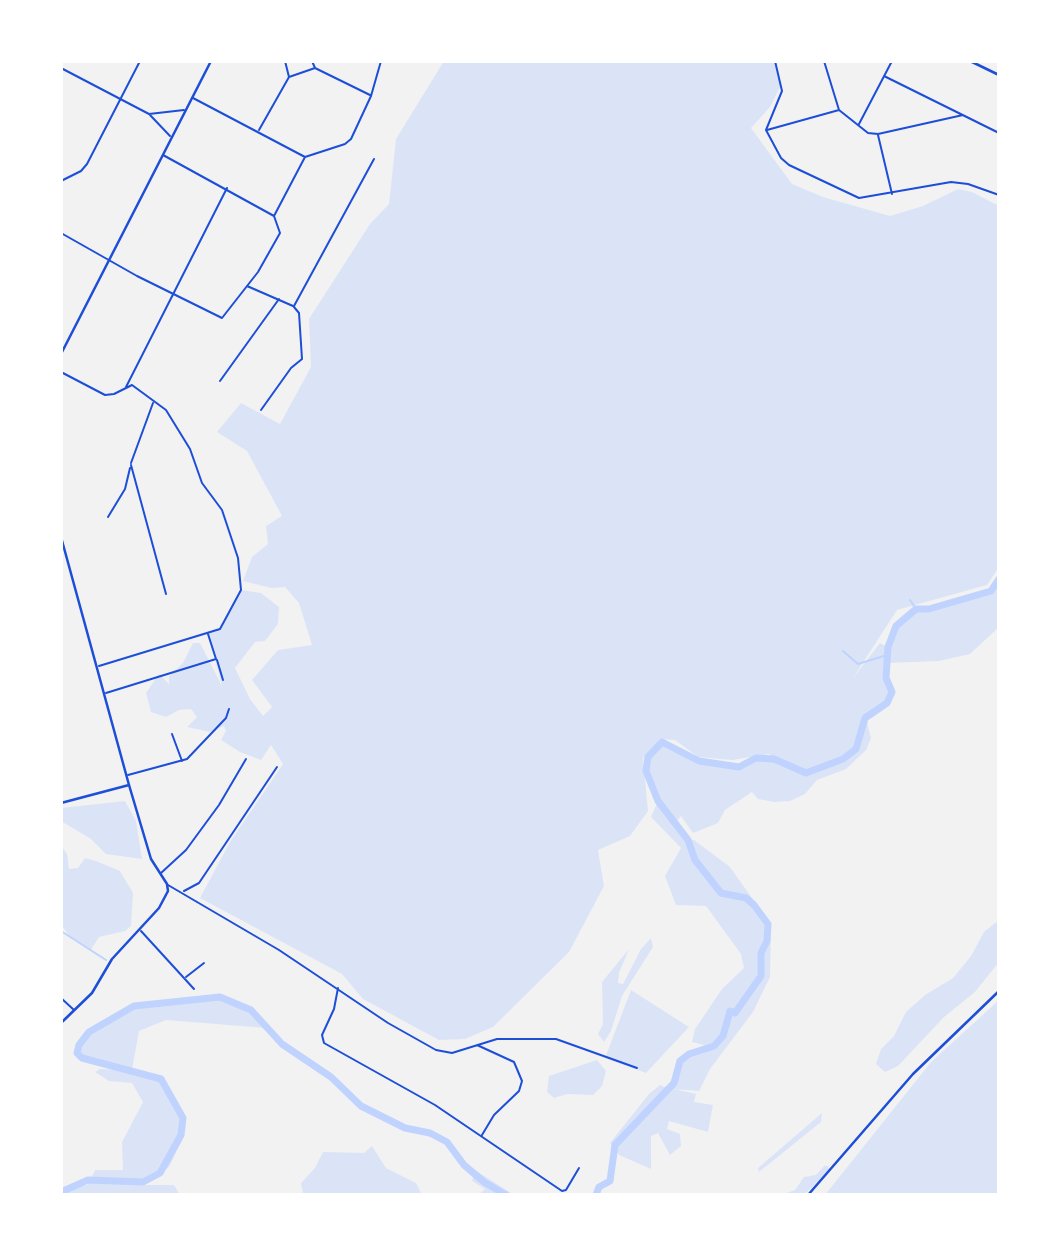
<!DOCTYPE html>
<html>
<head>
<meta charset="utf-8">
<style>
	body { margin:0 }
	#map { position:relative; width:1060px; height:1256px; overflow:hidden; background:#f2f2f2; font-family:Arial,sans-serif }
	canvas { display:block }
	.frame { position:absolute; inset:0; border:63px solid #fff; pointer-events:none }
</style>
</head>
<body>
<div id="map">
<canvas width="1060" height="1256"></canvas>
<div class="frame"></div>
</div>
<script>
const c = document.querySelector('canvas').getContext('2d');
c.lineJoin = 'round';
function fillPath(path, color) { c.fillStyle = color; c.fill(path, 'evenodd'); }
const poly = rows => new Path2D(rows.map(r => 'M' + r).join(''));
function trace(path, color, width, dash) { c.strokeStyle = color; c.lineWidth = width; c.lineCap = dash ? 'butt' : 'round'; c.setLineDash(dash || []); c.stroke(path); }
fillPath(poly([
	[444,61,774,61,781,85,770,107,751,128,792,184,823,197,890,216,923,206,958,189,972,192,999,206,999,567,987,585,897,610,853,678,880,643,888,647,896,626,916,609,929,609,991,591,999,579,999,627,970,654,939,661,887,663,886,678,892,692,887,703,866,718,871,738,866,750,846,769,817,780,805,794,790,801,774,802,758,799,752,792,725,810,718,823,693,833,681,816,677,821,688,840,694,840,730,867,771,925,770,977,753,1012,710,1069,699,1091,675,1089,696,1094,694,1102,713,1105,708,1132,669,1121,667,1129,680,1134,681,1146,670,1155,658,1133,651,1136,651,1169,619,1155,610,1143,649,1094,660,1085,667,1088,674,1083,680,1061,689,1054,712,1047,692,1042,695,1029,722,989,744,968,741,954,706,906,676,905,665,876,681,848,651,817,658,801,646,771,648,757,662,742,699,761,739,767,756,758,773,759,769,754,732,760,698,757,675,740,660,739,643,758,648,811,630,836,598,850,604,886,569,952,493,1027,465,1039,439,1040,363,999,342,974,200,898,230,842,283,764,271,745,261,760,240,752,221,740,226,731,224,726,210,732,187,727,197,717,191,709,179,710,166,717,151,712,146,693,159,674,169,684,169,676,183,663,193,643,200,643,222,686,208,633,220,629,241,590,261,593,279,607,278,624,265,641,255,642,235,668,250,699,263,716,272,707,252,680,278,650,312,645,299,603,285,587,271,588,243,581,252,557,268,544,266,526,282,516,247,451,217,432,241,403,280,424,311,367,309,319,370,224,389,204,396,139],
	[125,801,136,821,142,859,106,854,91,839,61,821,61,808],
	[61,846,67,854,69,869,78,868,85,858,96,861,120,871,133,893,131,926,125,931,99,937,90,951,69,936,61,924],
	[999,920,999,962,975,992,944,1017,898,1066,885,1072,876,1064,881,1049,894,1036,906,1012,925,995,953,978,971,956,984,932],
	[651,938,653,947,622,996,611,1031,604,1042,598,1034,603,1024,602,982,629,949,619,973,618,983,623,984,641,949],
	[631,990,689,1027,646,1073,605,1058],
	[220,997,251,1010,266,1028,166,1020,139,1031,132,1070,136,1069,166,1085,183,1111,182,1140,169,1167,155,1178,137,1185,174,1185,180,1195,61,1195,67,1189,88,1185,95,1170,123,1170,122,1142,143,1102,132,1083,109,1081,95,1072,100,1069,126,1070,82,1058,77,1053,79,1045,89,1032,134,1006],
	[999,1000,999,1195,825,1195,931,1062],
	[597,1060,606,1071,602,1086,593,1095,567,1094,554,1098,547,1092,549,1076],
	[822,1113,821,1122,759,1172,758,1168],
	[372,1146,386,1168,416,1183,422,1195,303,1194,301,1183,315,1168,323,1152,364,1153],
	[824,1166,828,1166,829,1170,804,1195,781,1195,795,1190,804,1177,816,1175],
	[475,1170,511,1193,513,1195,478,1195,485,1189,472,1181]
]), '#dbe4f7');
trace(poly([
	[910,600,916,609],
	[843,651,858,664,887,655],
	[61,931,106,960]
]), '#bfd3fe', 2);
trace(poly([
	[61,1192,88,1180,143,1182,160,1173,181,1135,183,1118,161,1079,82,1058,77,1053,79,1045,89,1032,134,1006,220,997,251,1010,282,1044,331,1077,361,1106,405,1128,430,1133,447,1142,464,1165,484,1182,506,1195],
	[596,1195,599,1187,610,1181,615,1145,674,1083,680,1061,689,1054,714,1046,723,1036,730,1011,735,1013,761,976,761,953,767,941,768,924,754,905,746,898,721,893,695,860,688,840,658,801,646,771,648,757,662,742,699,761,739,767,756,758,774,759,806,773,843,759,856,749,865,718,887,703,892,692,886,678,888,647,896,626,916,609,929,609,991,591,999,579]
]), '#bfd3fe', 7);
trace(poly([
	[285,61,289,77,315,68,312,61],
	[775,61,782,91,766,130,781,158,789,165,859,198,951,182,968,184,999,195],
	[824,61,839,110,868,133,878,134,963,115],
	[61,68,149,114,184,110],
	[315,68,370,95],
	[884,76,999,133],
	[193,98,305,157],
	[150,115,170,136],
	[859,124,892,61],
	[259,130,289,77],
	[767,130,839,110],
	[878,135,892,194],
	[163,155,274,216],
	[61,181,81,171,87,164,140,61],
	[61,233,137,276,222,318,258,272,280,233,274,216,305,157,345,144,351,139,371,96,381,61],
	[247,286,293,306],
	[294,306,374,159],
	[61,372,105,395,114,394,132,385,166,410,190,449,202,483,222,510,238,558,241,590,220,629,99,666],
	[220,381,279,299],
	[126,387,227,188],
	[261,410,291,368,302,359,299,313,294,307],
	[131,463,153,403],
	[131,465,166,594],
	[108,517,125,489,130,468],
	[217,660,223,680],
	[106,693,216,659,208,634],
	[172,734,182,761],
	[128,775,187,759,226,718,229,709],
	[161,873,186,850,219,805,246,759],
	[168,885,279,950,388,1023,436,1050,452,1053,497,1039,556,1039,637,1068],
	[184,891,199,883,277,767],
	[141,931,194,989],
	[186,977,204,963],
	[338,988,334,1009,322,1035,324,1043,435,1105,562,1191,566,1190,579,1168],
	[61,998,74,1010],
	[477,1045,514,1062,522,1081,519,1091,494,1115,482,1135]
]), '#1d4ed8', 2);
trace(poly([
	[970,61,999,75],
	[61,1023,92,993,112,959,159,908,168,891,167,884,151,859,129,785],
	[808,1195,913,1074,999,991]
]), '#1d4ed8', 2.5);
trace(poly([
	[61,354,211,61],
	[61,537,129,785,61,803]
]), '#1d4ed8', 2.5);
</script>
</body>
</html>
